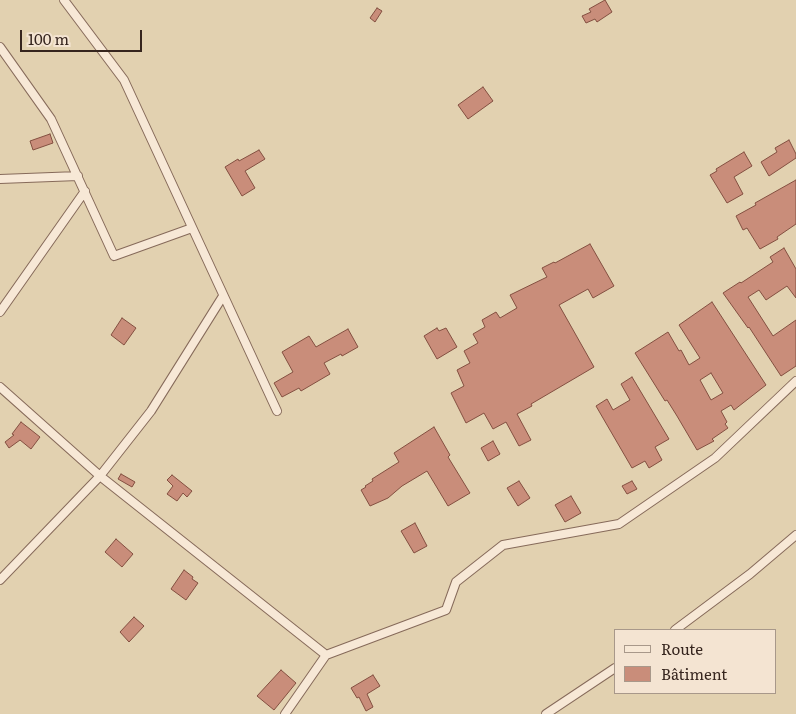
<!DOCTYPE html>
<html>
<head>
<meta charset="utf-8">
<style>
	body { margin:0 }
	#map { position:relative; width:796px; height:714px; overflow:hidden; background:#ecd9c3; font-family:Literata,serif }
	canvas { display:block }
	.legend { position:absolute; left:614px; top:629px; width:162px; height:65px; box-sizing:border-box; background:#f4e4d2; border:1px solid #a8988a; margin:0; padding:6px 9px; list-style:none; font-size:15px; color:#36251e }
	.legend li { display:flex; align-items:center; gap:10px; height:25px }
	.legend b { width:25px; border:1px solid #a8988a }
	.scale { position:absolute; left:20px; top:30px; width:122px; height:22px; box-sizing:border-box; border:2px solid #36251e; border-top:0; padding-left:6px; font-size:15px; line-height:18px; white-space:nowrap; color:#36251e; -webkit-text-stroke:4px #f4e4d2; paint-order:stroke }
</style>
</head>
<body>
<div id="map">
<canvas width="796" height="714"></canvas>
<ul class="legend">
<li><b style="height:6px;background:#f7e8d6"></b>Route</li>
<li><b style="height:14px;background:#c98d7a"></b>Bâtiment</li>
</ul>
<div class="scale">100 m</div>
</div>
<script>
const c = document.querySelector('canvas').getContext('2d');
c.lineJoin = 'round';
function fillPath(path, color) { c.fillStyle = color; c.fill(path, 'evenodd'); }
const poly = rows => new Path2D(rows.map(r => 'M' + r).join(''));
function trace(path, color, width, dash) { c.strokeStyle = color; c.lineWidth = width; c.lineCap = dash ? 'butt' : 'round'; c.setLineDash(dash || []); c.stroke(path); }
fillPath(poly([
	[0,0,796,0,796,714,0,714],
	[615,630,775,630,775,693,615,693]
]), '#e2d1b0');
const building = poly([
	[605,0,612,12,597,22,595,19,586,23,582,16,591,12,589,9,605,0],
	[377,8,382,11,375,22,370,18,377,8],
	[483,87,493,101,468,119,458,105,483,87],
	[50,134,53,143,33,150,30,141,50,134],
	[789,140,796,154,796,158,769,176,761,162,777,152,775,148,789,140],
	[259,150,265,159,245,171,255,188,242,196,225,167,238,159,239,161,259,150],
	[744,152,752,166,734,177,743,194,727,203,710,175,717,171,716,169,744,152],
	[796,180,796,224,777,237,778,239,760,249,747,228,743,230,736,216,756,205,755,203,796,180],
	[590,244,614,286,593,298,588,289,559,305,594,367,531,404,532,406,517,414,531,440,519,446,506,422,493,429,484,413,466,423,451,393,464,386,457,370,470,363,464,351,478,343,473,334,485,327,482,320,496,312,500,318,517,308,510,295,547,277,542,268,554,262,555,263,590,244],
	[784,248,796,269,796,298,787,286,766,300,759,290,748,297,773,336,796,320,796,366,781,376,749,327,748,328,723,293,740,282,741,283,773,262,770,257,784,248],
	[712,302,766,385,734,410,731,405,721,411,727,422,725,424,728,428,712,439,714,441,697,450,677,416,667,400,665,401,635,353,668,332,679,351,681,350,689,365,700,358,679,325,712,302],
	[711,373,723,393,711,400,700,380,711,373],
	[122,318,136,328,124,345,111,335,122,318],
	[437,328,439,331,446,328,457,347,437,359,424,336,437,328],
	[348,329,358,347,342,356,341,354,324,363,330,374,301,391,299,388,282,397,274,383,293,372,282,352,309,336,316,347,348,329],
	[632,377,669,439,655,447,662,460,649,468,645,461,632,468,596,406,607,399,613,410,630,400,621,384,632,377],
	[21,422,40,437,31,449,20,440,9,448,5,442,14,435,12,434,21,422],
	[434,427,450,455,448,457,470,493,448,506,427,471,402,486,388,498,370,506,361,490,366,487,365,486,373,481,372,479,399,462,394,453,434,427],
	[493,441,500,454,488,461,481,448,493,441],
	[121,474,135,482,132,487,118,479,121,474],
	[172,475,192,491,187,497,183,493,177,501,167,494,173,486,167,480,172,475],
	[519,481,530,498,518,506,507,488,519,481],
	[632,481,637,489,627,494,622,486,632,481],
	[571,496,581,513,565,522,555,505,571,496],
	[415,523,427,546,414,553,401,531,415,523],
	[116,539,133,554,122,567,105,552,116,539],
	[184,570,193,577,192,579,198,583,186,600,171,589,184,570],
	[134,617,144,626,129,642,120,632,134,617],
	[281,670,296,683,274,710,257,696,281,670],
	[373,675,380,686,367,694,373,707,366,711,359,697,357,698,351,688,373,675]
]);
fillPath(building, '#c98d7a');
trace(building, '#845041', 1);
const street = poly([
	[64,0,124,80,277,411],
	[0,47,51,119,114,256,192,228],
	[0,179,78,176],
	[0,312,85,191],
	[0,387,100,476,326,655],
	[0,580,100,476,151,411,223,296],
	[675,630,750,574,796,535],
	[285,714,326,655,446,610,456,582,503,545,619,524,715,458,796,381],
	[546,714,615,668]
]);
trace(street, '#866a5a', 10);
trace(street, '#f7e8d6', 8);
</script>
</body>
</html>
